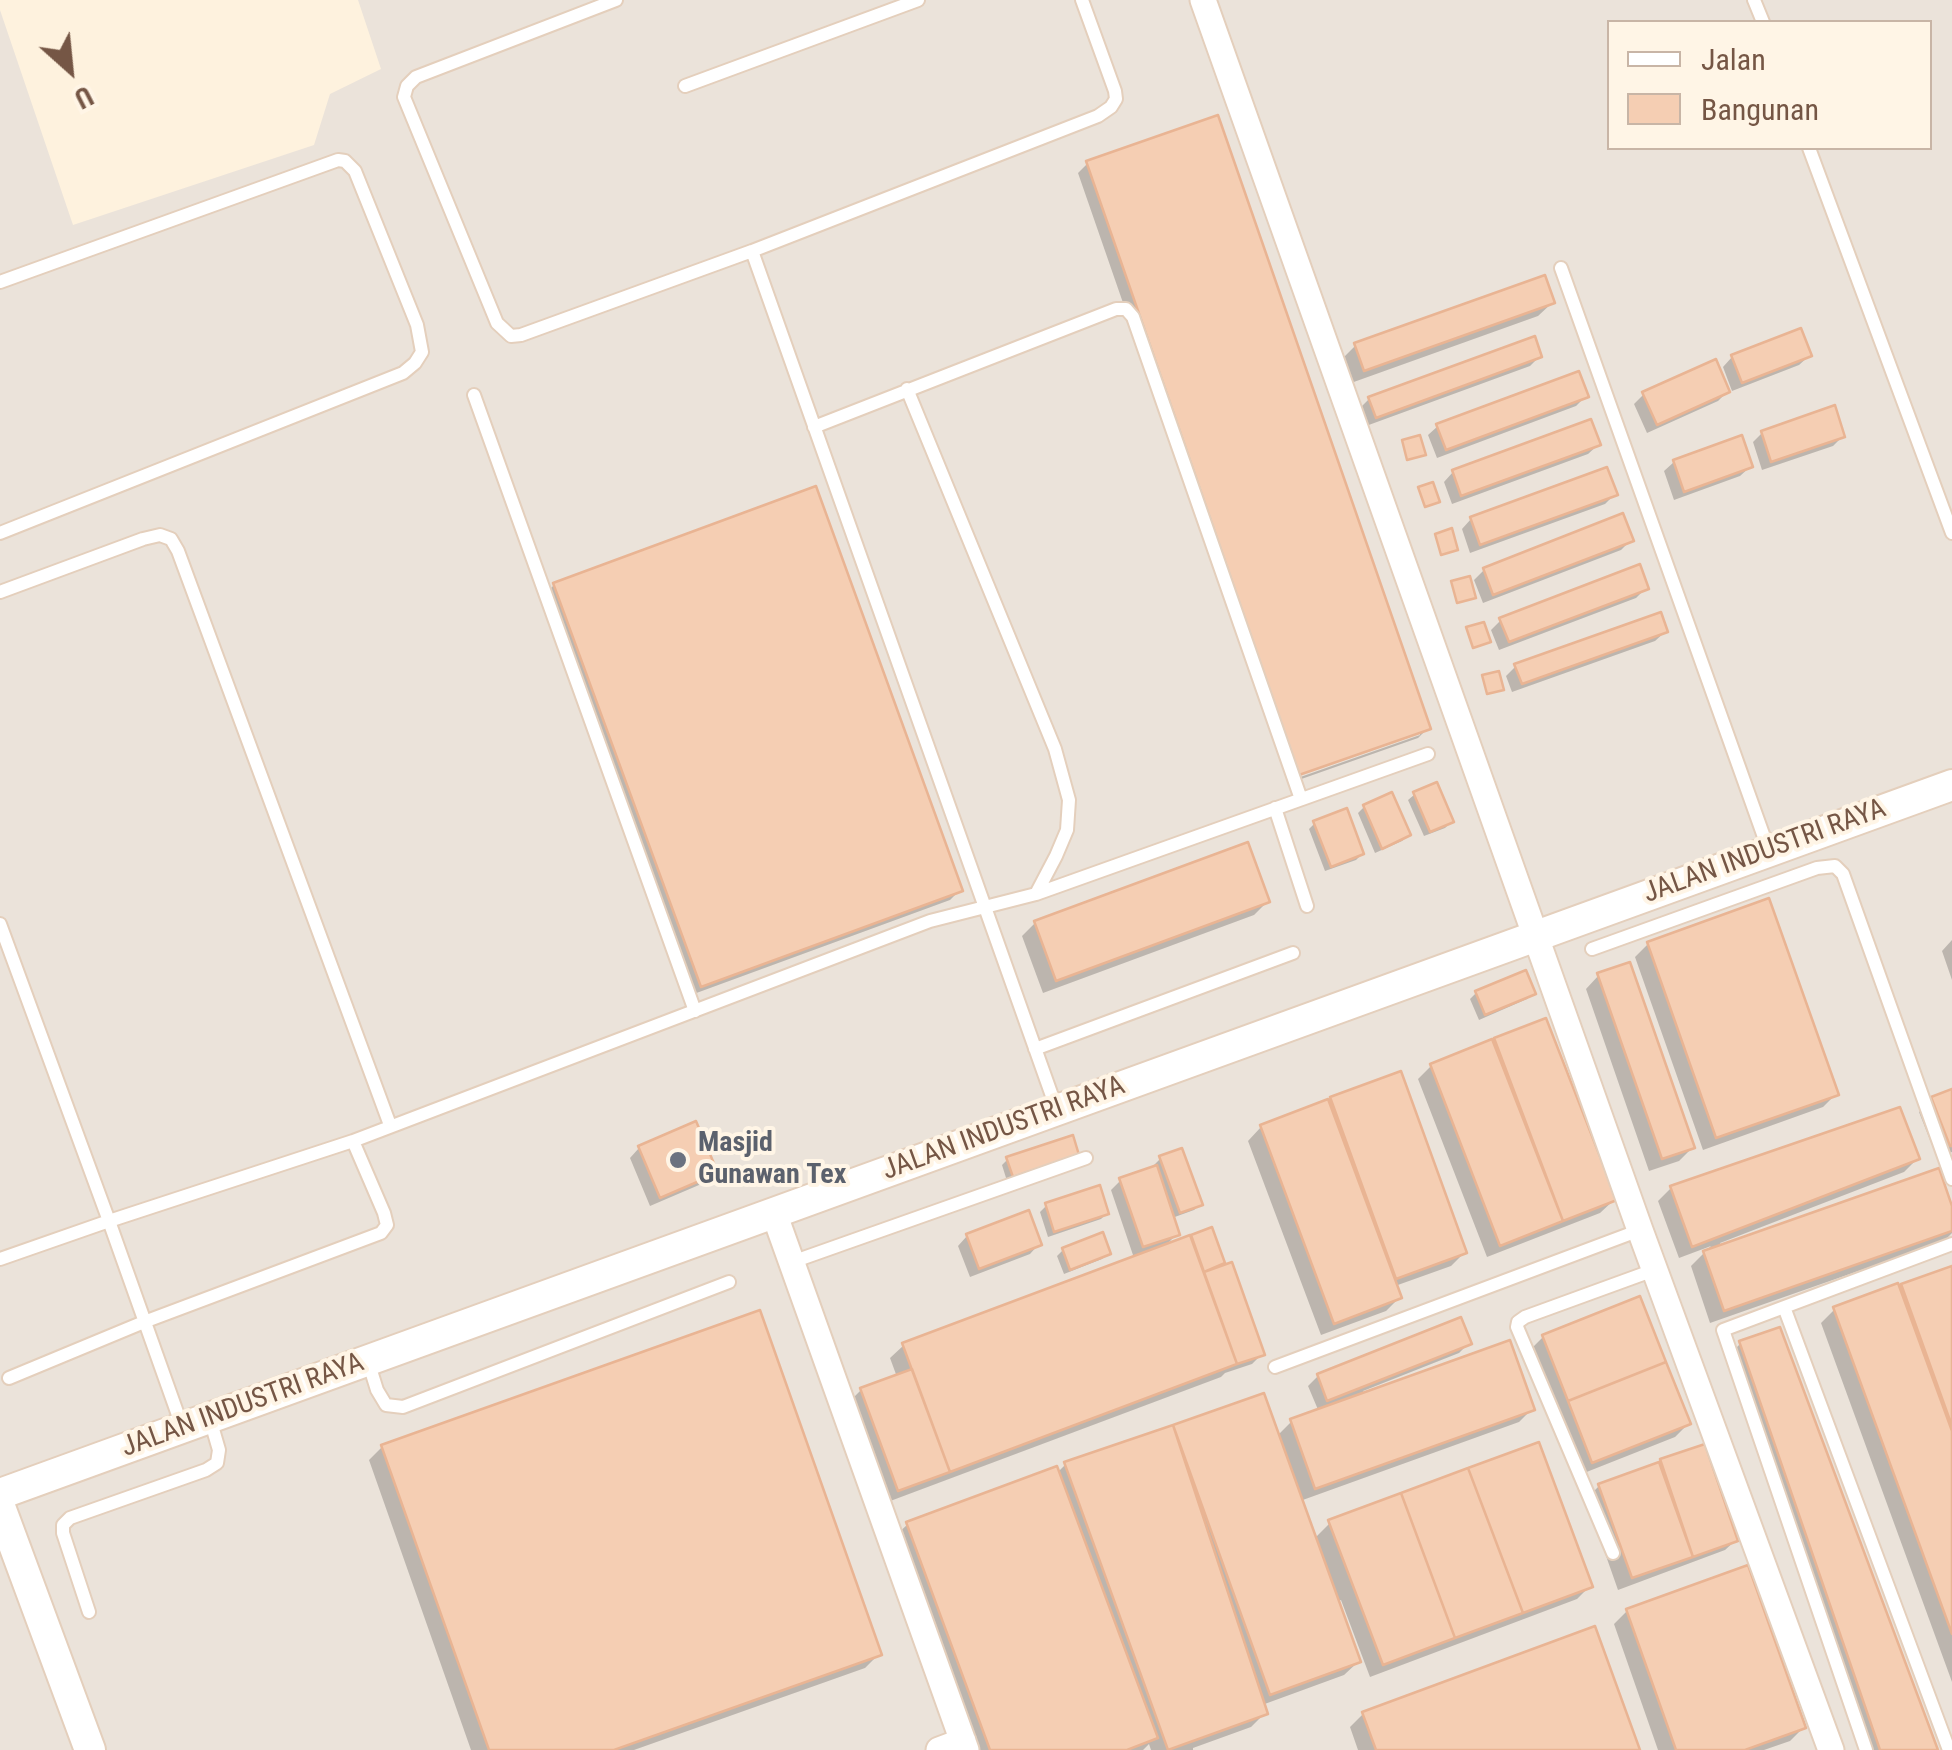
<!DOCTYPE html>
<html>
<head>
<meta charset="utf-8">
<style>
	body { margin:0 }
	#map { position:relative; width:1952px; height:1750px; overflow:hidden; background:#fef2de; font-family:"Roboto Condensed",sans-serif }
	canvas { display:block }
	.legend { position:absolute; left:1607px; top:20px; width:325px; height:130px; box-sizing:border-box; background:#fff5e6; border:2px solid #c8b5a6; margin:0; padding:12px 18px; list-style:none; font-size:30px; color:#755645 }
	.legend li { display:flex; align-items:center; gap:20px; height:50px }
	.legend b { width:50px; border:2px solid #c8b5a6 }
	.north { position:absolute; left:20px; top:20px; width:100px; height:100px; -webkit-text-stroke:8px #fff5e6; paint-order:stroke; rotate:153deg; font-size:28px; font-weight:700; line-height:40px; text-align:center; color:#755645 }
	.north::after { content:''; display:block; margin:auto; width:35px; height:45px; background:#755645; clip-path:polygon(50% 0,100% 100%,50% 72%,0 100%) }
</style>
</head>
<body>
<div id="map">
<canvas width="1952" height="1750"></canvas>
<ul class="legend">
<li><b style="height:12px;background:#fff"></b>Jalan</li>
<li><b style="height:28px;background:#f5ceb3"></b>Bangunan</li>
</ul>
<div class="north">U</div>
</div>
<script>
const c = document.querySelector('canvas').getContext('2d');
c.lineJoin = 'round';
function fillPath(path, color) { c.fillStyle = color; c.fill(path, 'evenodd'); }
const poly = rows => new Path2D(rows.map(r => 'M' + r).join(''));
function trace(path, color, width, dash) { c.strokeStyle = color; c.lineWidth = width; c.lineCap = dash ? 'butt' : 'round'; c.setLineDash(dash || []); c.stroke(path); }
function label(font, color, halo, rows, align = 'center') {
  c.font = font + ' "Roboto Condensed",sans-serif'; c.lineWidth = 8; c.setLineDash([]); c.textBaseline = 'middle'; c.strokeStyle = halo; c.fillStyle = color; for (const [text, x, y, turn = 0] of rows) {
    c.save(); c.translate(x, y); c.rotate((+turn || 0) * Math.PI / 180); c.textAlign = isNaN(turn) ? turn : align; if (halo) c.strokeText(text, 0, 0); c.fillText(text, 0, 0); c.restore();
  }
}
fillPath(poly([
	[358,0,1952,0,1952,1750,0,1750,0,10,73,225,314,145,330,94,381,69],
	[1610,22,1930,22,1930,148,1610,148]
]), '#ebe3da');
fillPath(poly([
	[1088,163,1428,728,1418,738,1290,783,1289,781,1420,735,1420,730,1287,776,1078,173],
	[1552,303,1538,316,1351,383,1343,358,1356,345],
	[1809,356,1799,365,1732,391,1723,367,1732,357],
	[1539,357,1530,366,1366,426,1360,408,1369,399],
	[1727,392,1718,401,1647,433,1634,404,1644,394],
	[1586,396,1576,406,1437,458,1428,435,1438,426],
	[1762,433,1843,436,1833,446,1762,470,1753,442],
	[1598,445,1588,454,1452,504,1444,482,1453,472],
	[1674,462,1750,467,1740,476,1674,500,1664,471],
	[1615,494,1605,504,1470,553,1462,529,1471,519],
	[1631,540,1621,550,1483,603,1474,580,1484,570],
	[554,585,960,890,950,900,691,995,545,594],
	[1646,588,1636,598,1499,650,1491,630,1501,620],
	[1665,632,1655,641,1512,692,1506,676,1516,666],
	[1414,795,1451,822,1445,828,1424,836,1408,800],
	[1364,807,1408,835,1402,841,1375,853,1358,813],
	[1315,823,1362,854,1356,860,1325,871,1309,829],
	[1267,902,1254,915,1043,993,1022,936,1035,923],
	[1952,940,1952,980,1942,951],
	[1648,944,1836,1094,1823,1107,1703,1150,1635,957],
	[1599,975,1692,1148,1679,1161,1649,1171,1586,989],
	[1476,993,1533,993,1527,999,1479,1020,1470,999],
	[1496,1040,1614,1200,1600,1213,1487,1257,1418,1079,1431,1066,1492,1044],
	[1952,1092,1952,1152,1937,1158,1919,1112,1932,1099],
	[1331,1099,1464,1253,1451,1266,1395,1286,1399,1298,1386,1311,1321,1335,1248,1141,1261,1127],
	[639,1148,715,1173,706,1182,650,1206,630,1158],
	[1077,1154,1007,1181,1002,1165,1008,1159],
	[1160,1159,1200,1204,1194,1210,1172,1218,1177,1234,1163,1248,1189,1240,1192,1237,1222,1262,1214,1271,1262,1354,1252,1364,1225,1373,1221,1377,885,1503,848,1403,861,1390,897,1377,890,1358,904,1345,1134,1258,1111,1190,1121,1180,1156,1168,1154,1165],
	[1917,1159,1904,1172,1720,1243,1722,1247,1952,1214,1952,1233,1944,1241,1710,1323,1691,1266,1711,1246,1679,1258,1658,1201,1671,1188],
	[1046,1206,1107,1213,1101,1219,1048,1237,1040,1212],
	[967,1236,1039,1244,1030,1254,970,1277,958,1246],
	[1063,1250,1108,1253,1102,1259,1064,1274,1057,1256],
	[1952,1268,1952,1682,1821,1323,1834,1310,1898,1290,1902,1286],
	[1543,1337,1688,1424,1675,1437,1579,1475,1530,1350],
	[1469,1343,1459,1353,1363,1391,1365,1395,1532,1409,1519,1422,1300,1501,1314,1539,1330,1523,1590,1586,1577,1599,1370,1677,1341,1600,1336,1602,1358,1662,1344,1675,1262,1705,1265,1713,1251,1727,1193,1748,1193,1750,1151,1750,1149,1744,1143,1750,973,1750,894,1537,908,1524,1057,1473,1065,1465,1262,1396,1277,1436,1291,1422,1319,1412,1308,1386,1318,1376],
	[1740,1344,1936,1750,1863,1750,1727,1357],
	[382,1447,879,1654,865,1668,634,1750,471,1750,369,1460],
	[1662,1461,1735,1541,1725,1550,1618,1590,1586,1499,1599,1486,1658,1465],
	[1627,1611,1803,1728,1790,1741,1764,1750,1658,1750,1614,1624],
	[1363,1714,1637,1750,1358,1750,1350,1727]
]), '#0003');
const building = poly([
	[1218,115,1431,729,1299,775,1086,161,1218,115],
	[1545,275,1555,303,1364,371,1354,343,1545,275],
	[1801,328,1812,356,1742,383,1731,355,1801,328],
	[1535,336,1542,357,1376,418,1368,397,1535,336],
	[1716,359,1730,392,1657,425,1642,392,1716,359],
	[1579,371,1589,397,1446,450,1436,424,1579,371],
	[1835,405,1845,437,1771,462,1761,431,1835,405],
	[1591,419,1601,445,1461,496,1452,470,1591,419],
	[1420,435,1426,455,1407,460,1402,440,1420,435],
	[1742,435,1753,467,1684,492,1673,460,1742,435],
	[1607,467,1618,495,1480,545,1470,517,1607,467],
	[1433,482,1440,502,1425,507,1418,487,1433,482],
	[816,486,963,891,701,987,553,583,816,486],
	[1623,513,1634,541,1493,595,1483,568,1623,513],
	[1452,528,1458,550,1441,555,1435,534,1452,528],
	[1640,564,1649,589,1509,642,1499,618,1640,564],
	[1470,576,1476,598,1457,603,1451,581,1470,576],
	[1661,612,1668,632,1522,684,1514,664,1661,612],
	[1484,622,1491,642,1473,648,1466,627,1484,622],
	[1499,671,1504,690,1487,694,1482,675,1499,671],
	[1437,782,1454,822,1430,832,1413,792,1437,782],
	[1392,792,1411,835,1382,849,1363,805,1392,792],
	[1347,808,1364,854,1331,867,1313,821,1347,808],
	[1248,842,1270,902,1056,981,1034,921,1248,842],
	[1769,898,1839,1095,1716,1138,1647,942,1769,898],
	[1630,962,1695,1148,1662,1159,1597,973,1630,962],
	[1526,970,1536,994,1485,1015,1475,991,1526,970],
	[1546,1018,1617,1200,1563,1221,1494,1038,1546,1018],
	[1492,1039,1563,1221,1500,1246,1430,1064,1492,1039],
	[1401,1071,1467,1253,1396,1279,1330,1097,1401,1071],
	[1952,1089,1952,1146,1950,1146,1931,1097,1952,1089],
	[1328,1099,1402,1298,1334,1324,1260,1125,1328,1099],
	[1900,1107,1920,1159,1692,1247,1670,1186,1900,1107],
	[696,1121,718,1173,660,1198,638,1146,696,1121],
	[1073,1135,1079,1155,1013,1177,1006,1157,1073,1135],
	[1182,1148,1203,1205,1180,1213,1159,1156,1182,1148],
	[1157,1165,1180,1235,1143,1247,1119,1178,1157,1165],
	[1939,1168,1952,1206,1952,1231,1724,1311,1703,1251,1939,1168],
	[1100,1185,1109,1214,1054,1232,1045,1203,1100,1185],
	[1029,1210,1042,1245,979,1269,966,1234,1029,1210],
	[1212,1227,1225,1263,1204,1272,1191,1235,1212,1227],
	[1103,1232,1111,1254,1070,1270,1062,1248,1103,1232],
	[1190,1235,1237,1364,950,1472,902,1343,1190,1235],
	[1232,1262,1265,1355,1237,1364,1204,1272,1232,1262],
	[1952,1266,1952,1426,1901,1284,1952,1266],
	[1898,1283,1952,1431,1952,1634,1833,1307,1898,1283],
	[1640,1296,1666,1362,1568,1401,1542,1335,1640,1296],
	[760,1310,882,1655,614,1750,489,1750,381,1445,760,1310],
	[1461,1317,1472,1344,1327,1401,1317,1374,1461,1317],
	[1780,1327,1938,1750,1880,1750,1739,1341,1780,1327],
	[1510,1340,1535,1410,1315,1489,1290,1419,1510,1340],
	[1666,1362,1691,1424,1592,1463,1568,1401,1666,1362],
	[912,1369,950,1472,898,1491,860,1388,912,1369],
	[1264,1393,1361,1662,1270,1695,1173,1425,1264,1393],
	[1173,1425,1268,1714,1168,1750,1064,1462,1173,1425],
	[1539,1442,1593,1587,1523,1613,1468,1468,1539,1442],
	[1705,1444,1738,1541,1693,1557,1660,1459,1705,1444],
	[1659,1462,1693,1557,1632,1578,1598,1484,1659,1462],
	[1057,1466,1158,1738,1127,1750,990,1750,906,1522,1057,1466],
	[1468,1468,1523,1613,1455,1638,1401,1493,1468,1468],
	[1401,1493,1455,1638,1383,1665,1328,1520,1401,1493],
	[1748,1565,1806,1728,1745,1750,1676,1750,1626,1609,1748,1565],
	[1595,1626,1640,1750,1376,1750,1362,1712,1595,1626]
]);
fillPath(building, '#f5ceb3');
trace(building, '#e9b493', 2.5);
const service = poly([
	[616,0,416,77,407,86,404,97,497,323,511,336,521,335,752,251,1098,116,1111,107,1116,99,1115,91,1082,0],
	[1754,0,1763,22],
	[685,86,918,0],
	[1809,148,1952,533],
	[752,251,1057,1110],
	[1561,268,1769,851],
	[0,282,338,160,345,161,355,171,417,325,422,352,415,363,403,373,0,533],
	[907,389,1055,749,1069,800,1067,830,1056,856,1036,894],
	[474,395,695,1011],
	[814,427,1116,309,1126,309,1133,317,1301,799],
	[0,592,143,539,160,535,171,539,178,551,390,1125],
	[1275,808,1307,906],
	[0,924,109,1221,183,1429],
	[1592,949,1817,868,1835,866,1843,874,1952,1179],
	[1035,1049,1293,953],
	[0,1259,109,1221,353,1141,930,921,1036,894,1428,754],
	[792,1262,1086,1158],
	[1784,1307,1949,1750],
	[368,1361,377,1390,386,1405,403,1407,729,1282],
	[1275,1367,1640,1230],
	[9,1378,144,1322,381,1233,387,1225,384,1213,353,1141],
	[1613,1553,1517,1327,1518,1322,1525,1317,1654,1270],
	[89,1612,63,1533,63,1525,70,1518,206,1470,217,1463,219,1450,210,1419],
	[1866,1750,1723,1330,1952,1244]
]);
const minor = poly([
	[1203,0,1640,1230,1831,1750],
	[774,1213,966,1750],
	[939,1750,963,1741]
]);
const tertiary = poly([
	[0,1494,1952,785],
	[0,1507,90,1750]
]);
trace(service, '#e4cfbc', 16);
trace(minor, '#e4cfbc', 29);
trace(tertiary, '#e4cfbc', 34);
trace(service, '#fff', 12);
trace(minor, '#fff', 25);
trace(tertiary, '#fff', 30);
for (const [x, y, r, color] of [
	[678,1160,10,"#6b7280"]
]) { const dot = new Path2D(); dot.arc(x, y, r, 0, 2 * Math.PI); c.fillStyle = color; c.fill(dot); trace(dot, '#fff5e6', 4); }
label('28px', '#755645', '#fff5e6', [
	["JALAN INDUSTRI RAYA",1765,852,-20],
	["JALAN INDUSTRI RAYA",1004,1129,-20],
	["JALAN INDUSTRI RAYA",243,1406,-20]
]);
label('bold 28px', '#5b616d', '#fff5e6', [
	["Masjid",698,1144],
	["Gunawan Tex",698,1176]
], 'left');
</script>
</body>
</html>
